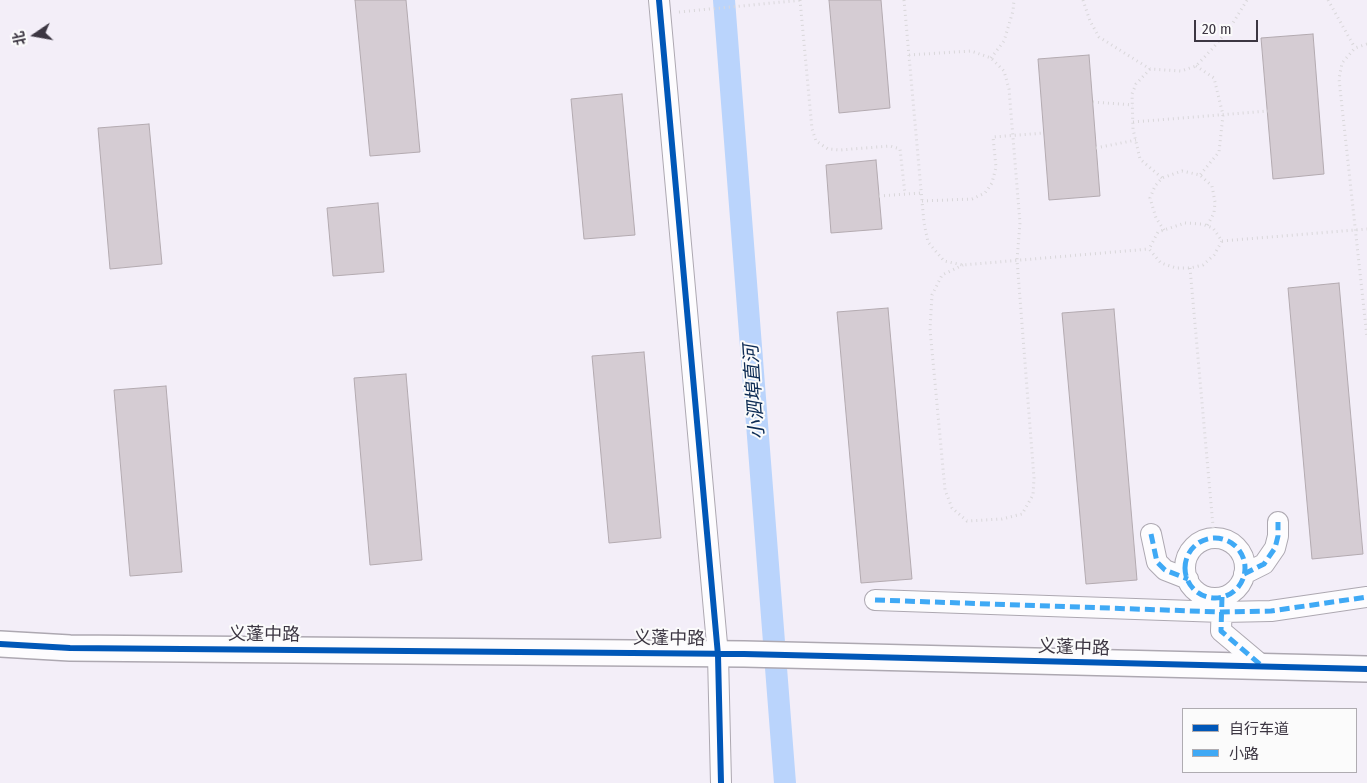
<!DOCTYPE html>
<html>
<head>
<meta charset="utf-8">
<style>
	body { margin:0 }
	#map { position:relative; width:1367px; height:783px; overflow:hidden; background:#f3eef8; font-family:"Fira Sans Condensed","Noto Sans SC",sans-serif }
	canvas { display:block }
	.legend { position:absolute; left:1182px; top:708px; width:175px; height:65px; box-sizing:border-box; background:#fbfbfb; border:1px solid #afacb1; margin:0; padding:6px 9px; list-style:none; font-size:15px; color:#3c3642 }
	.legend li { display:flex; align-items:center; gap:10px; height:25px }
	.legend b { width:25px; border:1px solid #afacb1 }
	.north { position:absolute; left:10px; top:10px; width:50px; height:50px; -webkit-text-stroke:4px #fbfbfb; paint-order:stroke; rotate:258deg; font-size:14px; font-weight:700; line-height:20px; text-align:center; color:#3c3642 }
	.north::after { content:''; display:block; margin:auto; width:18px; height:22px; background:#3c3642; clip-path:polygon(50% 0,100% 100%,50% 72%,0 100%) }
	.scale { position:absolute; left:1194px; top:20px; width:64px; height:22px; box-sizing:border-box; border:2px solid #3c3642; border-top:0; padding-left:6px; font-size:15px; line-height:18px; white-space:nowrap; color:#3c3642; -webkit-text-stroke:4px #fbfbfb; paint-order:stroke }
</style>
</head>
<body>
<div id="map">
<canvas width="1367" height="783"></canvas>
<ul class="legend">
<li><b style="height:6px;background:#0057b8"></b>自行车道</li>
<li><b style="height:6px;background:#3fa9f5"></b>小路</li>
</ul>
<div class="north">北</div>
<div class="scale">20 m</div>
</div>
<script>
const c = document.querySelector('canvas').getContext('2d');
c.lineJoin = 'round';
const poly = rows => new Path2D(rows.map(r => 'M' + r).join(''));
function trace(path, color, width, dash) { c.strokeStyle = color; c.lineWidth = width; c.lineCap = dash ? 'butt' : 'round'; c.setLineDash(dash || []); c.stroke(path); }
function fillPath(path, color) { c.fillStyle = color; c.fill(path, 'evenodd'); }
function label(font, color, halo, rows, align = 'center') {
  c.font = font + ' "Fira Sans Condensed","Noto Sans SC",sans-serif'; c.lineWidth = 4; c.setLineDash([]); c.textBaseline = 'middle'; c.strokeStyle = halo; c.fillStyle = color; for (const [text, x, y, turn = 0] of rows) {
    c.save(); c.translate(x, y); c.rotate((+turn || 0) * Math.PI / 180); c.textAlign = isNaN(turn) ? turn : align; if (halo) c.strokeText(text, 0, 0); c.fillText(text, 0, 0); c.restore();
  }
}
trace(poly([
	[724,0,785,783]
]), '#bad4fc', 22);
const building = poly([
	[355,0,406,0,420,152,370,156,355,0],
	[829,0,881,0,890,108,839,113,829,0],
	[1313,34,1324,174,1273,179,1261,38,1313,34],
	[1089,55,1100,196,1049,200,1038,59,1089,55],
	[622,94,635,235,584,239,571,99,622,94],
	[149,124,162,264,110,269,98,128,149,124],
	[876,160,882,229,831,233,826,165,876,160],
	[378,203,384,272,333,276,327,208,378,203],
	[1339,283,1363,554,1312,559,1288,288,1339,283],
	[888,308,912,579,861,583,837,312,888,308],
	[1114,309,1137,580,1086,584,1062,313,1114,309],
	[644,352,661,538,609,543,592,356,644,352],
	[406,374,422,560,370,565,354,378,406,374],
	[166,386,182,572,130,576,114,390,166,386]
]);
fillPath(building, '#d5ccd3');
trace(building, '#b3aab0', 1);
const minor = poly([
	[659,0,718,655,721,783],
	[1151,534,1157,562,1165,570,1188,579],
	'1185 568a30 30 0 1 1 60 0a30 30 0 1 1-60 0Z',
	[1244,574,1264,564,1275,548,1278,536,1278,522],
	[1222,599,1221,631,1265,668],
	[875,600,1222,612,1271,611,1367,597]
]);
const tertiary = poly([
	[0,644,70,648,744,654,1367,669]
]);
trace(minor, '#ada8b1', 22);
trace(tertiary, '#ada8b1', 28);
trace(poly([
	[800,0,812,129,816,141,828,149,840,150,890,146,900,149,905,194],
	[904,0,924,223,928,242,944,261,963,265,1149,249],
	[1083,0,1090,21,1099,37,1150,69,1181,71,1196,66,1213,48,1231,26,1247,0],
	[1328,0,1355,48],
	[679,12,803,0],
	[1367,44,1355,48,1342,63,1339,79,1367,337],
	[909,55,971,51,991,58,1004,71,1009,89,1020,223,1017,260,1034,478,1033,495,1022,514,1002,519,967,521,952,508,945,490,930,329,932,295,942,275,963,265],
	[991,58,1004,41,1013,11,1014,0],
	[1196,66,1214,78,1223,115,1219,152,1200,175],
	[1150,69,1136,84,1132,94,1133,129,1140,159,1162,178],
	[1093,102,1133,105],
	[1133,122,1268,111],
	[1096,148,1136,140],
	[879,196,921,193],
	[922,201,972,199,985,193,992,183,996,167,993,137,1044,133],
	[1185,223,1202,224,1213,228,1222,241,1214,255,1203,265,1190,268,1176,268,1161,263,1149,249,1158,232,1185,223],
	[1164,230,1156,218,1150,198,1155,186,1162,178,1182,171,1200,175,1212,186,1215,202,1214,213,1207,226],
	[1222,241,1367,229],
	[1190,268,1214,537]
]), '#d9d7da', 3, [1, 4]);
trace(minor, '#fdfcfe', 20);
trace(tertiary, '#fdfcfe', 25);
trace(poly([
	[1151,534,1157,562,1165,570,1188,579],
	'1185 568a30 30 0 1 1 60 0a30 30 0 1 1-60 0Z',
	[1244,574,1264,564,1275,548,1278,536,1278,522],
	[1222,597,1221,631,1262,666],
	[875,600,1222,612,1271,611,1367,597]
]), '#3fa9f5', 5, [10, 5]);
trace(poly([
	[659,0,718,655,721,783],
	[0,644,70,648,744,654,1367,669]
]), '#0057b8', 6);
label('18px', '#3c3642', '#fbfbfb', [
	["义蓬中路",264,635,1],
	["义蓬中路",669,639,1],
	["义蓬中路",1074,648,2]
]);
label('italic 19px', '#0c2b54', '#fbfbfb', [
	["小泗埠直河",755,392,-94]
]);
</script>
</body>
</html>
